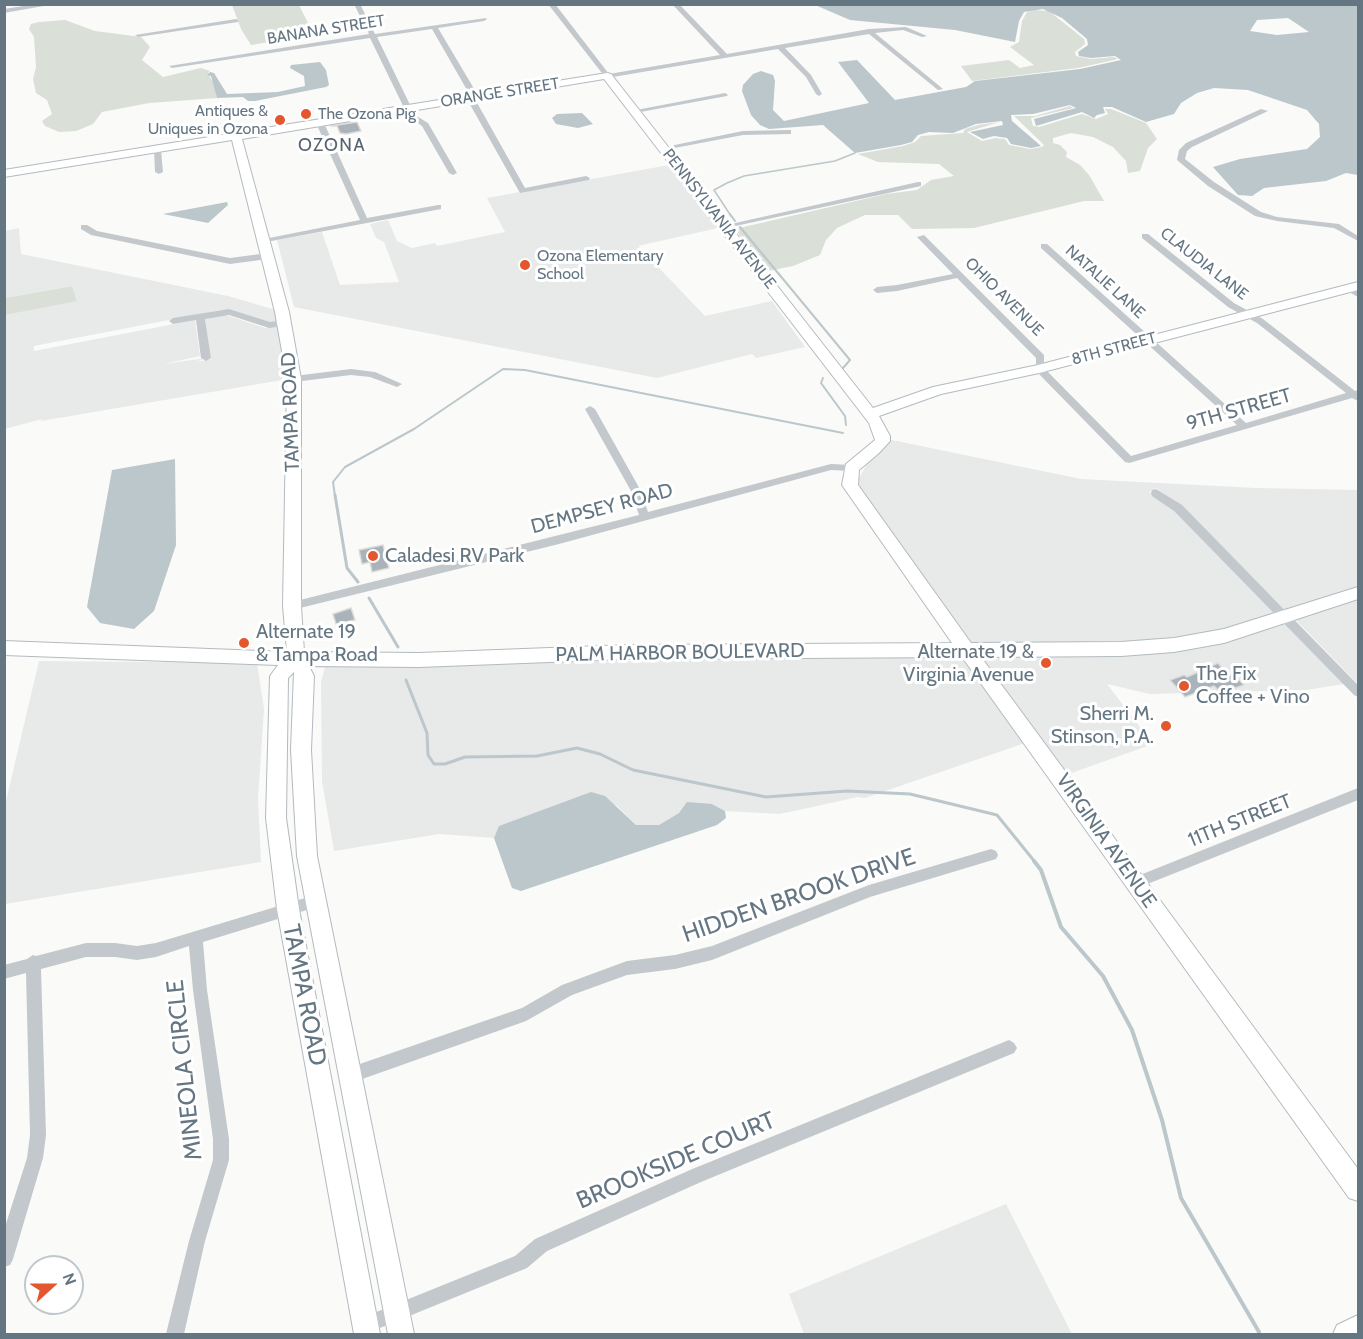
<!DOCTYPE html>
<html>
<head>
<meta charset="utf-8">
<style>
	body { margin:0 }
	#map { position:relative; width:1363px; height:1339px; overflow:hidden; background:#fafaf8; font-family:Cabin,sans-serif }
	canvas { display:block }
	.frame { position:absolute; inset:0; border:6px solid #657683; pointer-events:none }
	.north { position:absolute; left:24px; top:1255px; width:60px; height:60px; box-sizing:border-box; background:#fff; border:2px solid #c1c8cd; border-radius:50%; rotate:69deg; font-size:16px; font-weight:700; line-height:24px; text-align:center; color:#657683 }
	.north::after { content:''; display:block; margin:auto; width:21px; height:27px; background:#e4572e; clip-path:polygon(50% 0,100% 100%,50% 72%,0 100%) }
</style>
</head>
<body>
<div id="map">
<canvas width="1363" height="1339"></canvas>
<div class="frame"></div>
<div class="north">N</div>
</div>
<script>
const c = document.querySelector('canvas').getContext('2d');
c.lineJoin = 'round';
function fillPath(path, color) { c.fillStyle = color; c.fill(path, 'evenodd'); }
const poly = rows => new Path2D(rows.map(r => 'M' + r).join(''));
function trace(path, color, width, dash) { c.strokeStyle = color; c.lineWidth = width; c.lineCap = dash ? 'butt' : 'round'; c.setLineDash(dash || []); c.stroke(path); }
function label(font, color, halo, rows, align = 'center') {
  c.font = font + ' Cabin,sans-serif'; c.lineWidth = 6; c.setLineDash([]); c.textBaseline = 'middle'; c.strokeStyle = halo; c.fillStyle = color; for (const [text, x, y, turn = 0] of rows) {
    c.save(); c.translate(x, y); c.rotate((+turn || 0) * Math.PI / 180); c.textAlign = isNaN(turn) ? turn : align; if (halo) c.strokeText(text, 0, 0); c.fillText(text, 0, 0); c.restore();
  }
}
fillPath(poly([
	[669,165,718,228,638,246,705,316,772,301,805,347,756,358,752,354,657,378,294,307,277,240,322,232,340,285,399,282,384,242,376,238,370,224,388,220,397,241,412,248,435,243,437,246,505,232,487,198],
	[19,228,21,254,228,296,276,310,279,321,271,323,232,310,221,310,34,346,34,351,195,320,200,356,163,364,206,358,196,362,211,359,205,318,226,315,265,328,279,326,288,379,41,421,42,419,5,429,5,315,77,300,71,286,5,298,5,231],
	[887,439,1081,479,1256,488,1358,490,1358,588,1288,613,1182,507,1156,488,1149,492,1173,510,1278,616,1221,632,1172,640,972,647,856,484,870,458],
	[1358,598,1358,681,1356,682,1296,620],
	[1286,624,1344,684,1306,690,1150,694,1107,684,1153,744,1066,775,978,656,1222,642],
	[867,656,964,656,1028,742,865,798,858,797,780,814,725,811,712,804,679,813,659,825,636,825,616,805,500,826,494,838,439,834,334,851,322,781,321,682,326,664,415,665],
	[39,661,257,663,264,709,258,799,261,862,5,904,5,805],
	[1006,1204,1072,1334,804,1334,789,1294]
]), '#e8e9e9');
fillPath(poly([
	[232,5,299,5,314,35,251,45,241,29],
	[1035,10,1049,11,1084,39,1085,44,1075,52,1076,56,1091,59,1114,57,1118,59,1078,68,972,81,961,66,1009,60,1020,68,1034,65,1010,47,1019,42,1022,21,1027,12],
	[65,20,95,31,141,37,150,47,142,60,163,77,201,68,210,71,208,73,216,88,217,98,149,103,102,112,93,124,76,131,59,132,45,126,42,121,52,114,47,100,36,93,33,79,36,67,34,37,29,29,31,24,39,22],
	[1070,106,1073,108,1031,118,1033,126,1039,127,1082,114,1096,119,1108,114,1105,109,1111,109,1146,123,1157,139,1148,148,1140,171,1128,173,1126,161,1113,147,1093,137,1071,133,1053,138,1053,143,1060,145,1067,152,1066,157,1080,165,1089,175,1104,201,1084,201,974,228,912,229,898,215,865,215,837,228,826,240,820,255,793,266,768,271,735,229,886,194,917,190,931,180,954,176,939,164,878,162,858,154,903,146,915,142,921,136,963,133,965,129,978,125,999,122,967,132,982,141,995,138,1005,139,1009,145,1030,149,1042,147,1044,145,1014,116,1035,116],
	[72,286,77,301,5,315,5,298]
]), '#dadfd7');
fillPath(poly([
	[815,5,1358,5,1358,175,1346,173,1326,181,1264,188,1252,196,1238,195,1213,167,1240,159,1307,149,1320,137,1319,124,1307,110,1248,90,1214,88,1197,93,1181,103,1174,114,1146,122,1112,107,1103,107,1105,113,1097,115,1094,118,1082,112,1036,126,1034,119,1076,108,1070,105,1033,114,1011,115,1012,121,1041,146,1031,148,1011,144,1007,138,994,136,983,139,970,132,1003,125,1002,121,976,124,953,133,929,132,918,135,912,142,901,145,855,153,823,125,769,129,760,125,751,115,742,91,743,85,753,74,761,71,773,75,775,81,773,110,784,121,869,103,838,62,857,60,895,100,966,87,975,81,1080,69,1121,60,1115,56,1091,58,1079,56,1078,52,1088,45,1087,39,1062,18,1043,9,1024,12,1019,21,1015,42,955,30,850,20],
	[1288,18,1309,32,1277,35,1250,31,1257,20],
	[320,62,326,70,329,85,326,87,255,101,248,101,243,97,217,98,211,76,207,75,210,72,214,73,227,94,278,92,305,86,304,76,290,68,291,65],
	[582,113,593,124,578,128,556,124,552,118,557,114],
	[227,202,228,205,208,223,163,214],
	[175,459,176,545,154,611,134,629,100,623,87,607,112,470],
	[591,792,605,796,636,825,659,825,679,813,687,802,712,804,725,811,726,818,717,825,521,891,512,888,494,838,499,826]
]), '#bbc7cb');
trace(poly([
	[731,216,714,190,727,183,744,176,835,161,855,153]
]), '#bbc7cb', 1.5);
trace(poly([
	[730,214,735,221],
	[740,227,850,360,843,368],
	[823,378,821,383,845,416,846,425],
	[335,496,333,482,345,467,414,429,503,369,525,370,843,433]
]), '#bbc7cb', 2);
trace(poly([
	[335,495,347,568,358,582],
	[369,598,398,647],
	[406,680,427,733,428,755,434,764,445,764,465,757,537,756,577,748,600,754,633,770,766,797,847,791,910,794,997,815,1035,862]
]), '#bbc7cb', 3);
trace(poly([
	[1034,861,1041,870,1061,927,1103,976,1132,1030,1162,1120,1181,1198,1259,1332]
]), '#bbc7cb', 4);
const building = poly([
	[357,122,361,131,346,134,340,133,337,126,331,126,357,122],
	[383,545,389,568,372,572,370,562,362,564,359,550,383,545],
	[351,608,355,620,336,624,333,614,351,608],
	[1218,663,1228,675,1233,673,1244,685,1221,693,1214,686,1185,697,1170,680,1184,675,1187,677,1218,663]
]);
fillPath(building, '#aab3b9');
trace(building, '#dcdcda', 1.5);
const secondary = poly([
	[607,73,611,74,873,408,933,387,1038,365,1358,282,1358,290,1039,373,941,394,879,416,890,436,890,441,879,453,859,470,858,485,971,643,1121,642,1174,638,1224,629,1358,587,1358,599,1224,643,1174,652,1121,656,981,657,1358,1169,1358,1201,1349,1198,962,657,628,659,419,667,309,666,314,676,311,750,317,856,414,1334,388,1334,297,856,291,750,294,672,288,678,286,818,299,909,380,1334,354,1334,277,909,266,818,270,676,278,665,4,655,4,641,287,652,283,606,287,379,275,312,232,140,4,177,4,170,607,73],
	[604,79,869,423,875,440,846,464,842,485,952,643,628,645,419,653,304,652,301,606,301,379,289,312,242,139,604,79],
	[1358,1315,1358,1334,1333,1334,1337,1325,1358,1315]
]);
trace(secondary, '#b3babf', 2);
fillPath(poly([
	[36,4,55,4,4,13,4,9,36,4],
	[354,4,360,4,375,34,486,18,487,19,484,21,438,28,479,97,476,101,525,188,586,176,590,178,589,180,520,193,468,101,471,97,432,29,377,37,415,115,428,123,457,173,453,175,449,173,422,126,408,116,370,38,172,68,169,66,369,34,354,4],
	[548,4,555,4,609,74,720,55,672,4,679,4,727,54,869,29,906,27,927,36,922,37,903,30,875,33,943,89,938,90,869,34,785,48,811,75,822,94,819,96,816,94,806,77,778,49,607,78,605,77,548,4],
	[236,19,238,20,238,22,138,37,135,35,236,19],
	[725,93,728,95,727,96,635,113,631,111,725,93],
	[1261,109,1268,111,1192,147,1187,151,1185,159,1214,182,1261,212,1277,217,1339,224,1358,236,1358,241,1334,228,1277,221,1255,216,1208,186,1177,160,1179,150,1186,143,1261,109],
	[317,121,324,123,367,218,438,205,441,205,441,209,261,243,260,241,264,239,360,220,316,123,317,121],
	[788,130,791,130,791,134,743,135,664,150,660,148,743,131,788,130],
	[154,148,161,150,163,172,159,174,155,172,154,148],
	[918,182,921,182,921,186,726,228,722,226,918,182],
	[81,225,87,225,97,231,230,258,268,253,272,256,268,259,230,264,91,235,81,229,81,225],
	[1142,234,1148,234,1234,303,1263,319,1355,391,1358,390,1358,401,1352,398,1129,463,1125,462,1036,371,1036,358,957,278,897,291,877,293,873,290,877,287,897,285,953,274,917,237,924,235,1044,355,1044,368,1131,456,1237,425,1041,248,1041,244,1047,244,1246,423,1346,393,1257,323,1228,307,1142,238,1142,234],
	[1350,286,1358,291,1358,297,1347,291,1347,287,1350,286],
	[229,309,270,322,284,320,288,323,284,326,269,328,229,315,205,319,211,358,206,361,201,358,196,320,173,324,169,321,173,318,229,309],
	[351,369,375,372,402,384,397,387,370,377,351,375,294,382,289,379,294,376,351,369],
	[590,406,595,409,641,491,648,512,831,464,851,465,856,468,851,471,831,470,559,544,292,610,288,609,286,606,288,603,292,602,639,515,631,491,585,409,590,406],
	[1156,489,1182,505,1358,685,1358,697,1354,695,1174,511,1152,496,1151,493,1152,490,1156,489],
	[1358,788,1358,800,1135,889,1130,887,1128,883,1130,879,1358,788],
	[991,849,996,851,998,855,996,859,870,897,712,960,675,969,627,975,572,995,526,1021,351,1083,346,1080,343,1075,346,1070,351,1067,522,1008,562,985,627,961,675,955,712,946,869,885,991,849],
	[315,895,320,896,322,901,320,906,203,942,207,990,229,1139,229,1160,205,1241,184,1334,166,1334,189,1241,213,1160,213,1139,193,990,189,946,156,957,137,960,115,957,86,957,41,969,46,1135,43,1158,13,1259,10,1265,4,1267,4,1230,27,1158,30,1135,26,973,4,979,4,965,27,959,33,955,36,956,86,943,115,943,137,946,156,943,315,895],
	[1009,1040,1014,1043,1017,1048,1014,1053,701,1182,547,1251,527,1268,365,1334,359,1331,356,1325,359,1319,515,1256,535,1239,690,1170,1009,1040]
]), '#c3c8cc');
fillPath(secondary, '#fff');
for (const [x, y, r, color] of [
	[306,114,6,"#e4572e"],
	[280,120,6,"#e4572e"],
	[525,265,6,"#e4572e"],
	[373,556,6,"#e4572e"],
	[244,643,6,"#e4572e"],
	[1046,663,6,"#e4572e"],
	[1184,686,6,"#e4572e"],
	[1166,726,6,"#e4572e"]
]) { const dot = new Path2D(); dot.arc(x, y, r, 0, 2 * Math.PI); c.fillStyle = color; c.fill(dot); trace(dot, '#fff', 2); }
label('16px', '#657683', '#fff', [
	["BANANA STREET",326,30,-9],
	["ORANGE STREET",500,93,-9],
	["PENNSYLVANIA AVENUE",719,219,52],
	["CLAUDIA LANE",1204,264,38],
	["NATALIE LANE",1105,282,42],
	["OHIO AVENUE",1004,297,45],
	["8TH STREET",1114,349,-15]
]);
label('16px', '#657683', '#fff', [
	["Antiques &",268,111,"right"],
	["Uniques in Ozona",268,129,"right"],
	["The Ozona Pig",318,114],
	["Ozona Elementary",537,256],
	["School",537,274]
], 'left');
c.letterSpacing = '1.5px';
label('18px', '#57646e', '#fff', [
	["OZONA",332,146]
]);
c.letterSpacing = '0px';
label('20px', '#657683', '#fff', [
	["9TH STREET",1239,410,-16],
	["TAMPA ROAD",291,412,-92],
	["DEMPSEY ROAD",602,509,-15],
	["PALM HARBOR BOULEVARD",680,653,-1],
	["11TH STREET",1240,821,-22],
	["VIRGINIA AVENUE",1106,841,55]
]);
label('20px', '#657683', '#fff', [
	["Caladesi RV Park",385,556],
	["Alternate 19",256,632],
	["& Tampa Road",256,655],
	["Alternate 19 &",1034,652,"right"],
	["Virginia Avenue",1034,675,"right"],
	["The Fix",1196,674],
	["Coffee + Vino",1196,697],
	["Sherri M.",1154,714,"right"],
	["Stinson, P.A.",1154,737,"right"]
], 'left');
label('24px', '#657683', '#fff', [
	["HIDDEN BROOK DRIVE",799,896,-19],
	["TAMPA ROAD",304,995,79],
	["MINEOLA CIRCLE",185,1070,-96],
	["BROOKSIDE COURT",676,1161,-23]
]);
</script>
</body>
</html>
